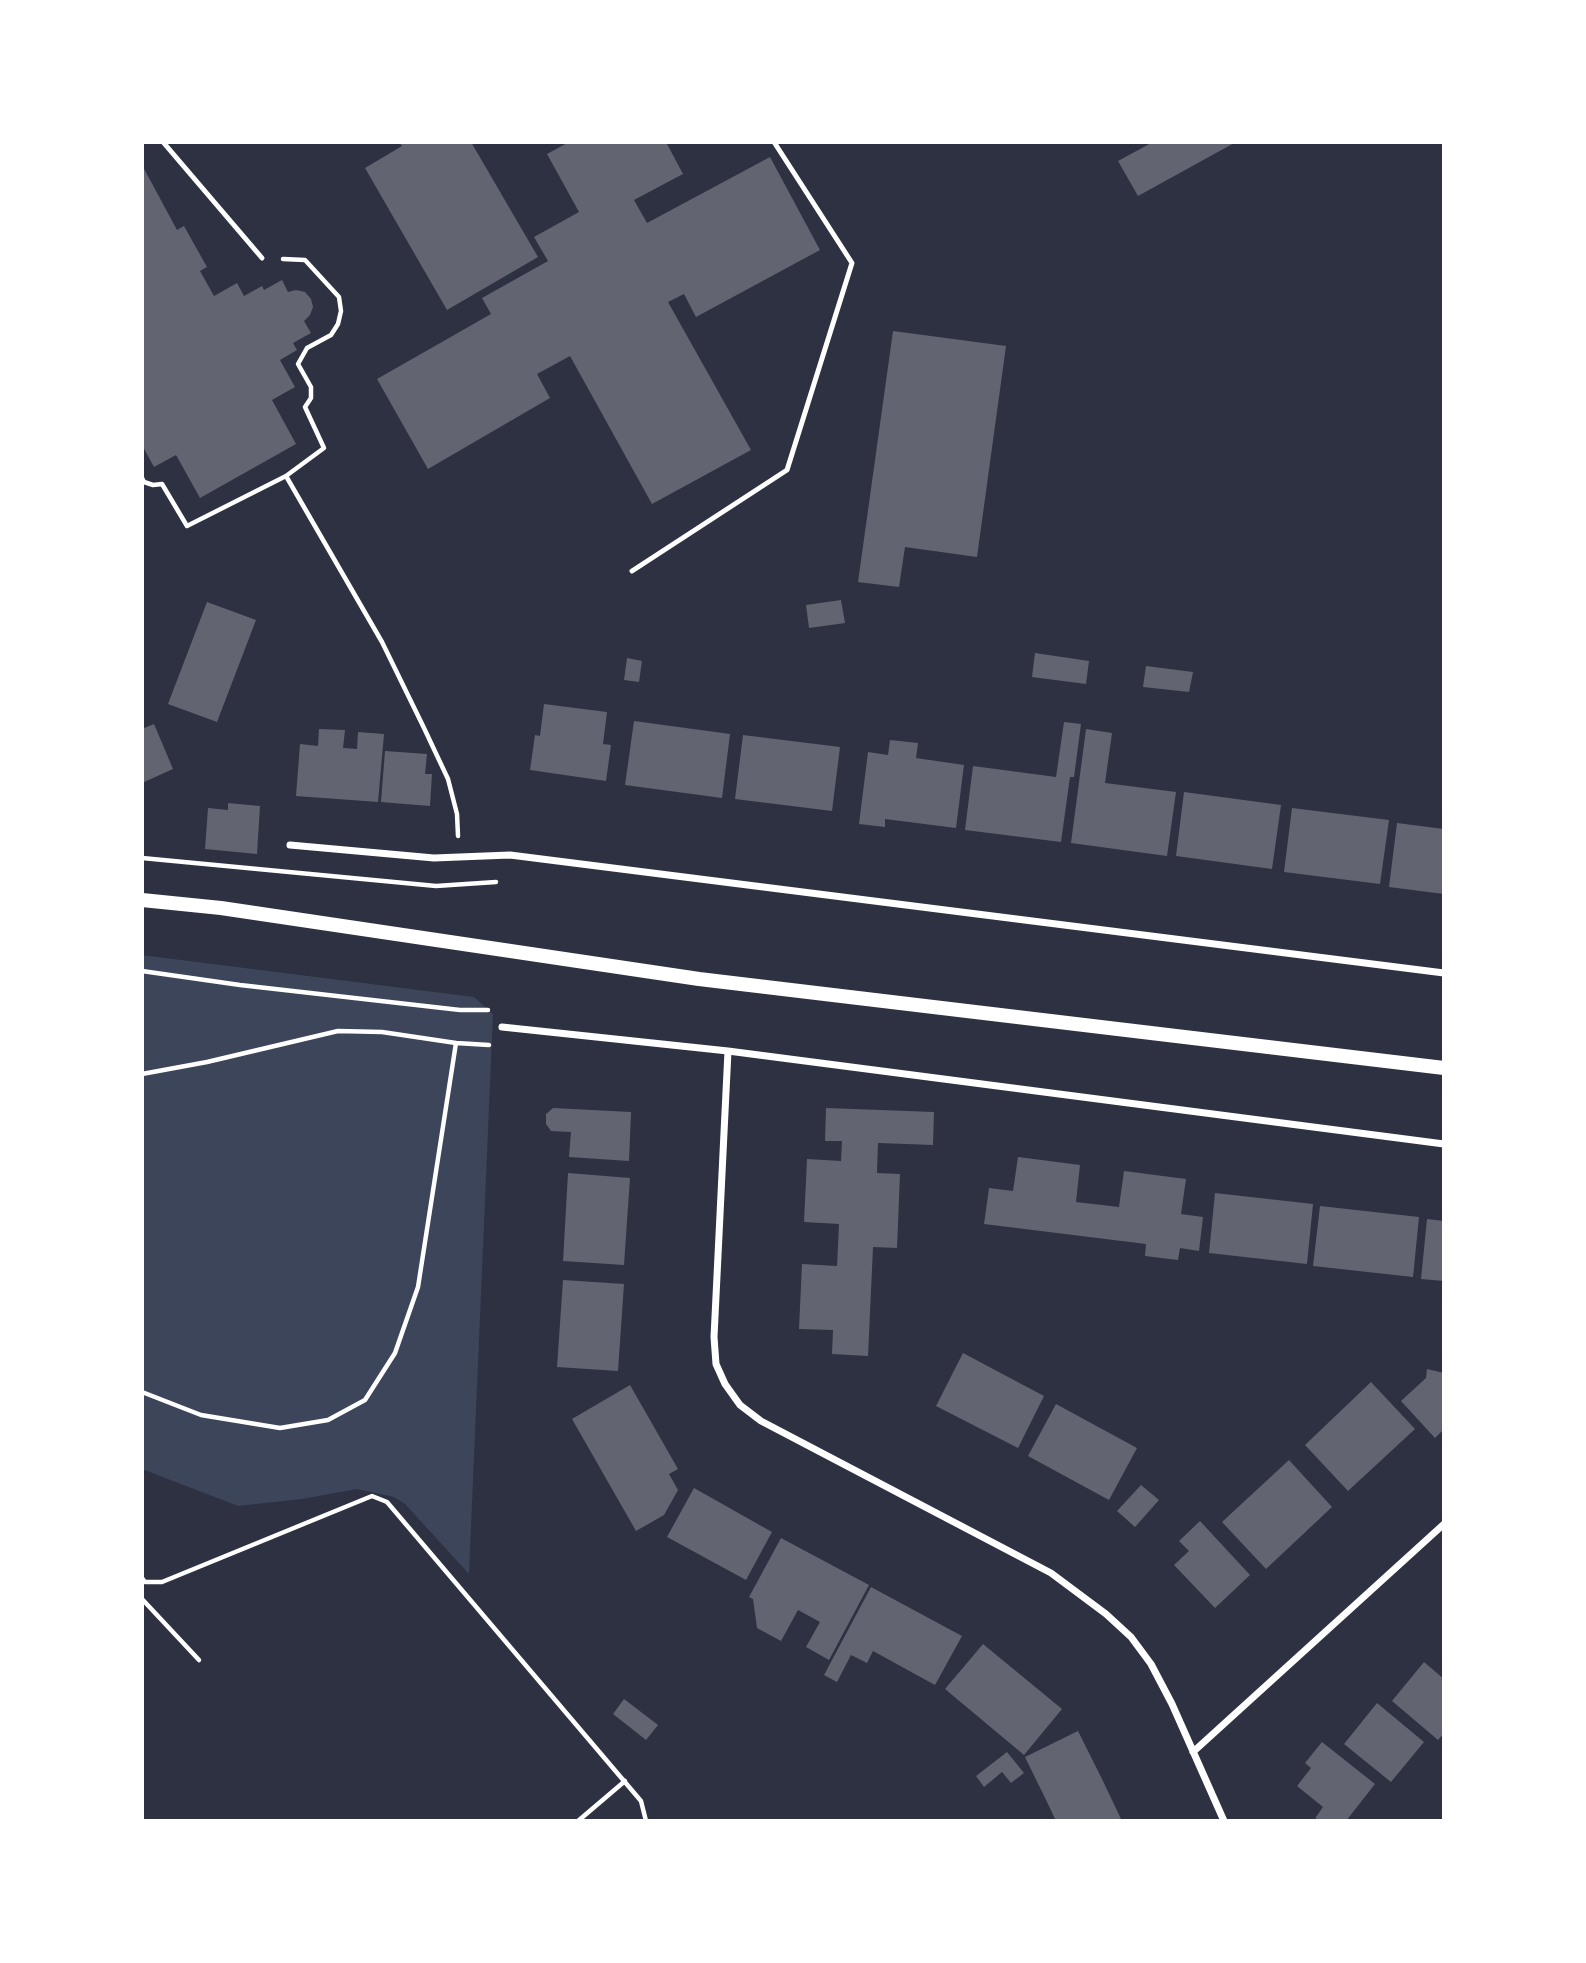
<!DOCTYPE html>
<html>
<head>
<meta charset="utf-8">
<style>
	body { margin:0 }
	#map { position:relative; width:1586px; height:1963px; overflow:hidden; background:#2d3142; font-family:"Fira Sans Condensed",sans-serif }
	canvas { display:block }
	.frame { position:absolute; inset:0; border:144px solid #fff; pointer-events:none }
</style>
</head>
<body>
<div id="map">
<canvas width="1586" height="1963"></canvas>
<div class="frame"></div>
</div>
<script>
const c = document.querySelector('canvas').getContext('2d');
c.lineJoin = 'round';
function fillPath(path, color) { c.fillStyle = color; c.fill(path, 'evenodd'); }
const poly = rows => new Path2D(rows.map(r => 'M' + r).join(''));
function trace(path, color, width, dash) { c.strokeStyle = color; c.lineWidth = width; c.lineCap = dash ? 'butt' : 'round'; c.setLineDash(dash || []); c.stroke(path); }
fillPath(poly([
	[142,955,474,997,493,1014,469,1574,405,1504,394,1497,357,1489,302,1499,238,1506,142,1469]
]), '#3c4559');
fillPath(poly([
	[399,142,471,142,538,257,447,310,365,168,402,146],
	[569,142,666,142,683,174,634,200,647,223,770,157,820,250,696,317,684,294,668,302,751,450,652,504,570,356,537,374,550,398,428,469,377,379,491,314,482,298,548,261,534,237,579,212,547,154],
	[1153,142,1236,142,1138,196,1118,161],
	[142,165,177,230,184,226,207,267,200,271,214,296,237,283,244,296,262,286,264,290,282,280,288,292,296,290,305,292,311,299,313,307,310,315,304,321,311,333,293,343,297,350,280,360,295,387,272,400,296,444,200,498,176,455,154,467,142,445],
	[893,331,1006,346,977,557,905,547,899,587,858,582],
	[841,600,845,623,809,628,806,605],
	[207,602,256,620,217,722,168,704],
	[1035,653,1089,661,1086,684,1032,677],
	[627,658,642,661,639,682,624,680],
	[1146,666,1193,672,1189,692,1143,687],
	[544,704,607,712,603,744,611,745,606,781,530,770,535,735,540,736],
	[634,721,730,734,722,798,625,785],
	[1064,722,1081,724,1074,777,1070,777,1061,842,965,830,973,766,1056,777],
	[154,724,173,769,142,783,142,729],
	[319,729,345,730,343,748,357,749,358,732,384,734,378,802,296,796,300,744,318,746],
	[1086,729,1112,733,1105,783,1176,792,1167,856,1071,843],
	[743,735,840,747,832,811,735,799],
	[890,740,918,743,916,758,964,765,956,828,885,819,885,827,859,824,868,752,888,755],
	[385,751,427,754,425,774,432,774,430,806,381,802],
	[1184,792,1281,805,1272,869,1176,856],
	[228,803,260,806,257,854,205,849,208,808,228,810],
	[1292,808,1389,820,1380,884,1284,872],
	[1397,823,1444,829,1444,894,1389,887],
	[553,1108,631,1112,629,1161,569,1157,571,1132,551,1131,546,1124,546,1114],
	[826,1108,934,1112,933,1145,878,1143,877,1173,900,1174,897,1248,873,1247,868,1356,832,1354,833,1330,799,1329,802,1264,837,1266,839,1224,804,1222,807,1159,841,1161,842,1141,825,1141],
	[1018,1157,1080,1165,1076,1202,1119,1207,1124,1171,1186,1179,1181,1214,1203,1217,1199,1251,1180,1248,1178,1260,1145,1256,1146,1244,984,1224,989,1188,1013,1191],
	[568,1173,630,1178,624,1265,563,1261],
	[1215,1193,1313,1204,1307,1264,1209,1253],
	[1320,1206,1419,1217,1413,1277,1313,1266],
	[1427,1219,1444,1221,1444,1281,1421,1279],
	[563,1280,624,1284,618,1371,557,1367],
	[963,1353,1044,1396,1018,1448,936,1406],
	[1427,1369,1444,1373,1444,1429,1435,1438,1401,1401,1426,1378],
	[1371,1382,1415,1429,1348,1491,1305,1445],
	[630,1385,678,1469,669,1474,678,1490,664,1515,636,1531,572,1419],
	[1056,1404,1137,1448,1109,1500,1028,1456],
	[1289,1460,1332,1507,1266,1569,1222,1522],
	[1141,1485,1159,1500,1135,1527,1117,1511],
	[694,1488,772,1532,746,1580,667,1537],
	[1200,1521,1250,1575,1215,1608,1174,1565,1189,1551,1179,1541],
	[781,1538,869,1585,829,1660,806,1647,820,1622,798,1610,781,1641,757,1628,753,1599,749,1597],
	[871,1587,962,1636,935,1685,873,1651,867,1663,851,1655,837,1682,824,1675],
	[983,1644,1062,1709,1024,1755,945,1689],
	[1424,1662,1444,1679,1444,1733,1438,1740,1392,1701],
	[624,1699,658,1725,646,1740,613,1714],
	[1377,1703,1424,1742,1391,1782,1344,1744],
	[1078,1731,1102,1779,1122,1821,1056,1821,1048,1804,1025,1757],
	[1322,1742,1375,1784,1346,1821,1316,1821,1316,1817,1323,1807,1297,1786,1311,1768,1305,1763],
	[1007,1752,1024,1773,1011,1783,1002,1772,984,1787,976,1776]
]), '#626471');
trace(poly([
	[286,476,382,642,424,728,448,779,457,814,458,836],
	[142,478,144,482,153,485,162,484,187,526,286,476,324,448,305,407,311,398,311,387,298,364,307,348,331,335,338,324,341,311,339,297,305,260,283,259],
	[142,858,436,886,496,882],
	[142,971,240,985,460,1010,488,1010],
	[142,1074,207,1062,338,1031,382,1032,456,1043,489,1045],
	[142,1392,201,1415,280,1428,328,1420,365,1400,395,1353,418,1287,456,1043],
	[142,1578,145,1582,162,1582,372,1496,387,1502,641,1801,646,1821],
	[142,1599,199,1660],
	[578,1821,625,1781]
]), '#fff', 4.5);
trace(poly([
	[163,142,262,258],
	[632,571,787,470,852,263,774,142]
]), '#fff', 5);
trace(poly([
	[290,845,434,858,510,855,1444,973],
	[502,1027,728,1051,1444,1144],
	[728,1051,714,1337,716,1364,725,1384,740,1405,761,1421,1051,1573,1106,1614,1131,1637,1151,1664,1172,1704,1224,1821],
	[1193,1752,1444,1524]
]), '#fff', 7);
trace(poly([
	[142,900,221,908,699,979,1444,1068]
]), '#fff', 14);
</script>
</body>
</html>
